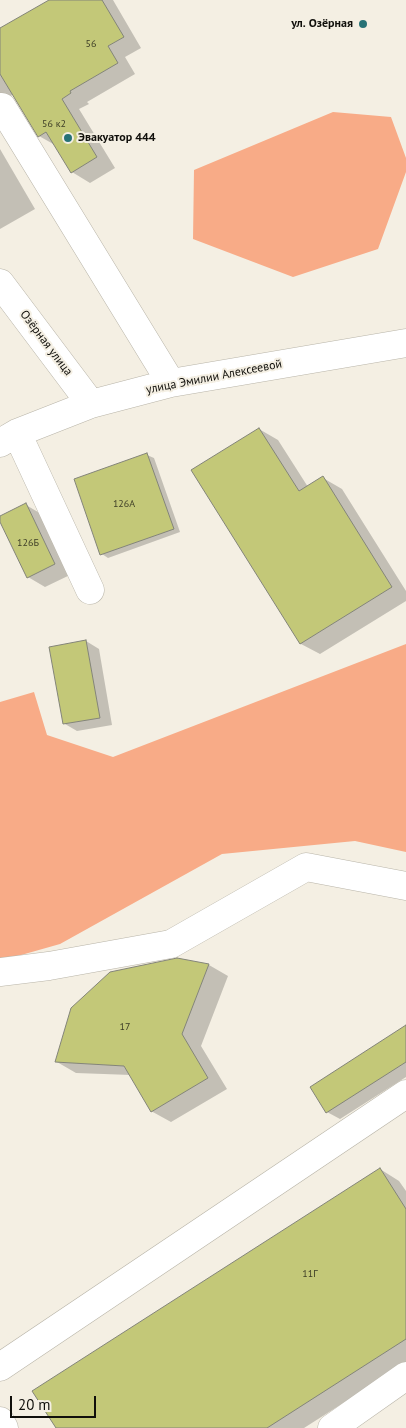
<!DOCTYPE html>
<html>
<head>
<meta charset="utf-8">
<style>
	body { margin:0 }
	#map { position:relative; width:406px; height:1428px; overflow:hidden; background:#f4efe3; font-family:"PT Sans",sans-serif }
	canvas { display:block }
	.scale { position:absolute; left:10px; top:1396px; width:86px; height:22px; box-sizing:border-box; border:2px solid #100f0b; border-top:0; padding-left:6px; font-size:15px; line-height:18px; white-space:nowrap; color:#100f0b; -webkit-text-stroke:4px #f4efe3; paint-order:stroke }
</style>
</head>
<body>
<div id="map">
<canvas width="406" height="1428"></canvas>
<div class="scale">20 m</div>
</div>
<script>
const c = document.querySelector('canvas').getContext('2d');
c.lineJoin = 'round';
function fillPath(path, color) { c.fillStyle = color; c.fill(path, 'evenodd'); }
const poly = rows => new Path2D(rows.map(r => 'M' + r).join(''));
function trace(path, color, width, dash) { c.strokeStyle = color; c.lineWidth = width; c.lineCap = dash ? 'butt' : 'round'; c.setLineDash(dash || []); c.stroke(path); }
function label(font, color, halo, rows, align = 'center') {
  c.font = font + ' "PT Sans",sans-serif'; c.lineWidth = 4; c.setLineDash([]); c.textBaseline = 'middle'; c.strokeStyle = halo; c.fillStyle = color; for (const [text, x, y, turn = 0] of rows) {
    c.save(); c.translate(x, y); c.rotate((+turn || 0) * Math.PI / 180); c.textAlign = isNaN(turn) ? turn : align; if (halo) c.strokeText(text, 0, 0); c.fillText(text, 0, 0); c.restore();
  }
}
fillPath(poly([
	[333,112,391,117,406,158,406,172,378,249,293,277,193,239,194,170],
	[406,644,406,852,355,841,222,854,60,944,0,961,0,702,34,692,47,735,113,757]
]), '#f8ab87');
fillPath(poly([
	[51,0,113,0,141,48,125,57,135,74,87,102,89,104,79,109,115,168,90,183,72,172,55,145,39,136,14,94,0,102,0,30],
	[0,149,35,209,0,229],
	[259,429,278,440,308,487,323,478,342,489,406,591,406,601,320,654,301,644,193,471],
	[147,455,154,458,180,532,108,558,102,554],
	[26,505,43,515,72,574,45,587,28,577,0,520,0,517],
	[86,641,99,649,112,725,77,731,65,724],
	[177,959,209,965,228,976,201,1046,227,1089,171,1122,151,1111,131,1075,76,1073,57,1062],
	[406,1033,406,1077,340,1119,327,1112],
	[380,1169,399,1181,406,1191,406,1363,304,1428,57,1428]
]), '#0003');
const building = poly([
	[49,0,102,0,124,37,108,46,118,63,70,91,71,93,62,99,97,157,71,173,46,132,38,137,0,74,0,28,49,0],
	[259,428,299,491,323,476,392,587,300,644,191,470,259,428],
	[147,453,174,529,100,555,74,479,147,453],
	[26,503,55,564,27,578,0,522,0,516,26,503],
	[86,640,100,718,63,724,49,647,86,640],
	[177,958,209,964,182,1034,208,1078,151,1112,124,1066,55,1062,71,1008,110,972,177,958],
	[406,1025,406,1062,326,1113,310,1087,406,1025],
	[380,1168,406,1209,406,1339,267,1428,56,1428,32,1391,380,1168]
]);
fillPath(building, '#c3c878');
trace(building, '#838479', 1);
const minor = poly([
	[2,107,171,383],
	[0,283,91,404],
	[17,433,90,590],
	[0,443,17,433,91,404,171,383,406,343],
	[0,972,49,966,171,944,306,867,406,886],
	[0,1367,406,1094],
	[0,1421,4,1428],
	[332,1428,406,1376]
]);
trace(minor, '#b8b4a8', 29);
trace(minor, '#fff', 28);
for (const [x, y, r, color] of [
	[363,24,5,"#277276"],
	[68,138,5,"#277276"]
]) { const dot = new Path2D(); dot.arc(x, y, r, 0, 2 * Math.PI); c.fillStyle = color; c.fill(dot); trace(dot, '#f4efe3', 2); }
label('10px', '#3d3d26', null, [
	["56",91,44],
	["56 к2",54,124],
	["126А",124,504],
	["126Б",28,543],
	["17",125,1027],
	["11Г",310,1274]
]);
label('bold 12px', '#100f0b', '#f4efe3', [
	["ул. Озёрная",353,24],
	["Эвакуатор 444",78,138,"left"]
], 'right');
label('12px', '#100f0b', '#f4efe3', [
	["Озёрная улица",46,343,53],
	["улица Эмилии Алексеевой",214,377,-11]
]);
</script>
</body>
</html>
